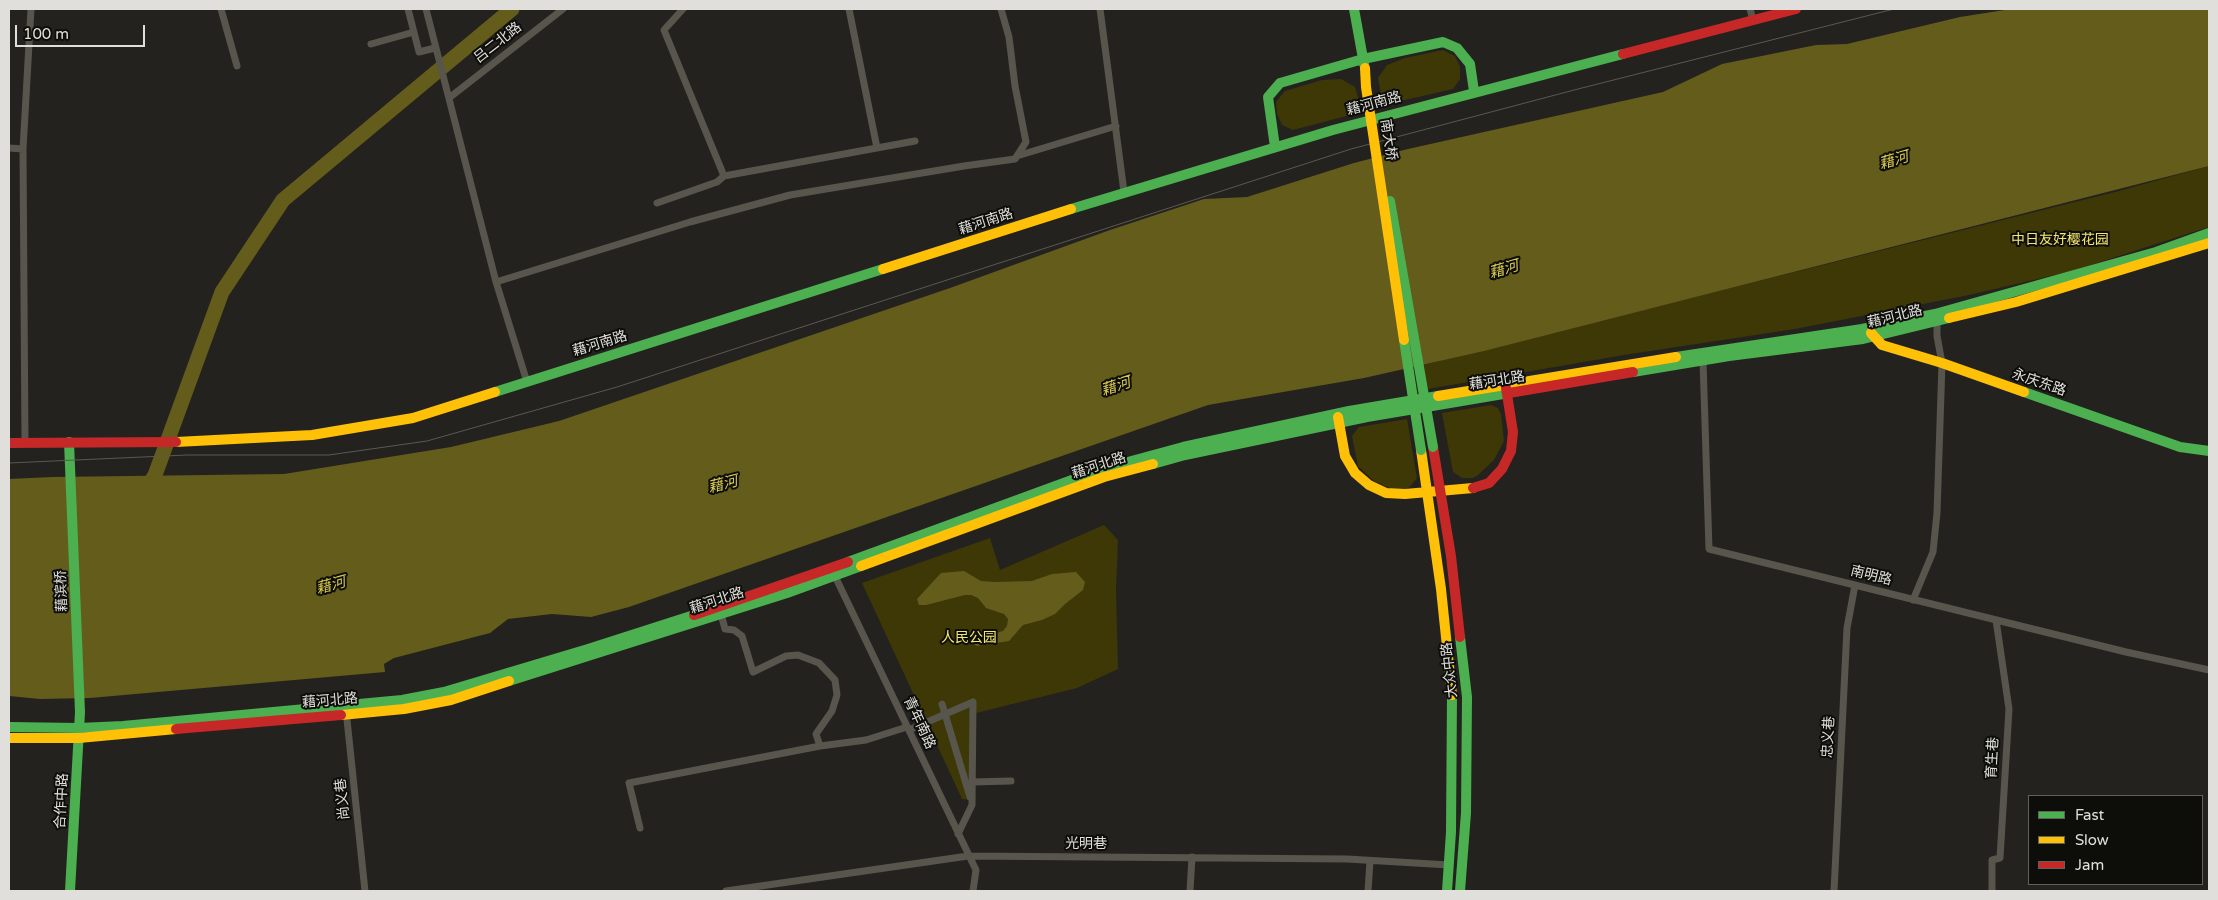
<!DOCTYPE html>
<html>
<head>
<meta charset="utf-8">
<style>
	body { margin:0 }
	#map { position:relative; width:2218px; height:900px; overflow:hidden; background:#23221f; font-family:"Varela Round",sans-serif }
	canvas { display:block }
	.frame { position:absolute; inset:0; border:10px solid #e0dfdb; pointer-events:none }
	.legend { position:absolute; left:2028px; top:795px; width:175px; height:90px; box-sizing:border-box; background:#0d0d0a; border:1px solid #61615e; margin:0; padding:6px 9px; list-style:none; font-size:15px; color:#e0dfdb }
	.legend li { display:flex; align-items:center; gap:10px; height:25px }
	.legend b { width:25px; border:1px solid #61615e }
	.scale { position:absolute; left:15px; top:25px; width:130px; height:22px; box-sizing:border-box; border:2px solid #e0dfdb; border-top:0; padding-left:6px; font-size:15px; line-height:18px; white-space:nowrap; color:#e0dfdb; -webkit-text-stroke:4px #0d0d0a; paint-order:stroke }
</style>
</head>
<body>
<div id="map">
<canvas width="2218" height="900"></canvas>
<div class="frame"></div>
<ul class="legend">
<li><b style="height:6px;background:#4caf50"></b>Fast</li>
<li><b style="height:6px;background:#ffc107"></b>Slow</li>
<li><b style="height:6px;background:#c62828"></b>Jam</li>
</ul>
<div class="scale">100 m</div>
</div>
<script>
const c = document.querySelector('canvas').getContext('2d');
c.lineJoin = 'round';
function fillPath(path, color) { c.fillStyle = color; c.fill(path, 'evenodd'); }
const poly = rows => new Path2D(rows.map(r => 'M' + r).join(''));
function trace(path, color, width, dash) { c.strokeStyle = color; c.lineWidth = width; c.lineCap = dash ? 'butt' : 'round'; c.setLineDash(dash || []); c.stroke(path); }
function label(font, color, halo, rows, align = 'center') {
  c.font = font + ' "Varela Round","Noto Sans SC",sans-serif'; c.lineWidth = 4; c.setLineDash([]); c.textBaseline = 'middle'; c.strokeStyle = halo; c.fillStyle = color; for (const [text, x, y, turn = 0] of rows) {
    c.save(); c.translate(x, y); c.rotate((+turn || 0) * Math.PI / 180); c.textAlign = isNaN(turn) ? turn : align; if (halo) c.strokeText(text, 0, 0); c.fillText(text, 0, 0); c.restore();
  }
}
fillPath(poly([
	[1443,50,1455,56,1460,67,1460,79,1453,89,1383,105,1378,78,1387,65,1405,58],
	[1341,79,1355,87,1362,112,1293,130,1282,125,1277,114,1276,102,1285,91,1322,80],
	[2209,166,2209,227,2072,271,1969,295,1795,329,1624,355,1428,389,1423,365,2119,191],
	[1491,405,1498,408,1501,414,1504,441,1494,460,1478,475,1473,478,1462,478,1453,472,1442,413],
	[1407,419,1417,478,1410,487,1405,490,1394,490,1374,481,1358,466,1352,436,1359,427],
	[1104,525,1118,540,1116,589,1118,669,1077,688,972,714,971,800,962,799,862,583,990,538,1000,570]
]), '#3d3806');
fillPath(poly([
	[2011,9,2209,9,2209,166,1484,351,1364,378,1208,405,629,607,591,617,552,614,508,619,490,633,394,658,384,664,385,672,90,698,40,699,9,696,9,479,52,477,284,474,451,447,559,421,950,288,1110,230,1204,199,1247,197,1354,163,1408,149,1663,92,1722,64,1816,45,1847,44,1960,17],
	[964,571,981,581,995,582,1032,581,1052,574,1076,572,1085,582,1083,590,1065,604,1055,614,1042,620,1023,625,1009,641,977,646,972,643,977,638,1003,631,1007,626,1008,619,1004,614,986,608,978,598,971,595,965,595,926,605,919,605,917,599,941,573]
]), '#645c1b');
trace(poly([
	[144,492,155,475,222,292,283,200,512,9]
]), '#645c1b', 15);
trace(poly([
	[221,9,237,66],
	[408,9,419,52,435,48],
	[426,9,496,282,527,382],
	[683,9,664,30,724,176],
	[849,9,877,148],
	[1100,9,1124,192],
	[1750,9,1753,20],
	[371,44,414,32],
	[449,98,563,9],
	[9,148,23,149],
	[1017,156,1116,126],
	[657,203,717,182,724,176,915,141],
	[496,282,690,222,790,195,964,166,1015,159,1026,142,1015,86,1009,37,1001,9],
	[1703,361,1709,549,2126,652,2209,670],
	[25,443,23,149,31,9],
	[833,572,976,870,973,891],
	[1913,600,1933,552,1937,513,1942,363,1937,336,1937,319],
	[942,704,970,797],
	[346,710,365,891],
	[909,730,973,702,972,805,958,834],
	[820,746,866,740,907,727],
	[972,782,1011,781],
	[640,828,629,783,820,746,816,734,832,711,837,695,835,680,819,663,798,655,786,656,753,672,742,636,734,630,725,629,721,614],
	[726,891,968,856,1347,859,1449,865],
	[1190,891,1192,857],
	[1368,891,1370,861],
	[1834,891,1847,628,1855,585],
	[1992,891,1992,860,2000,858,2009,709,1996,620]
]), '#57554c', 7);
trace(poly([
	[1354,9,1364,64],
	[1275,147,1268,97,1280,83,1363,59,1443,42,1457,48,1470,64,1474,91],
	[1071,209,1333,130,1623,54],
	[1676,357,1862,329,1935,314,2156,252,2209,233],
	[1633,372,1729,356,1863,339,1949,318],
	[495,392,883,269],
	[2024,392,2180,447,2209,451],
	[69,442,80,712,70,891],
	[1153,464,1185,455,1367,417,1509,393],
	[848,562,1102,469,1183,447,1349,411,1438,396],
	[509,681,787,593,861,566],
	[9,727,79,728,123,726,402,700,444,692,588,649,694,615],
	[1447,891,1451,832,1452,695],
	[1460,891,1466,813,1467,697,1460,637]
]), '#4caf50', 10);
trace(poly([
	[883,269,1071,209],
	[1949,318,2016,302,2209,243],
	[1871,333,1882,345,1942,363,2024,392],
	[1438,396,1676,357],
	[1338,417,1345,456,1355,473,1369,485,1386,493,1405,494,1473,488],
	[176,442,312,435,413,418,495,392],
	[1421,450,1441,589,1452,695],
	[861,566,1104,477,1153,464],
	[341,715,404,709,451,700,509,681],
	[9,738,79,738,176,729]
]), '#ffc107', 10);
trace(poly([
	[1623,54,1796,9],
	[1509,393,1633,372],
	[9,443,176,442],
	[1433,447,1451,556,1460,637],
	[1473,488,1489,483,1502,469,1511,451,1513,432,1506,388],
	[694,615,848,562],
	[176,729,341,715]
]), '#c62828', 10);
trace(poly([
	[9,463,187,455,329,455,427,441,617,387,1351,149,1578,89,1894,9]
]), '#5a5952', 1);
trace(poly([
	[1390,201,1433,447],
	[1404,340,1421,450]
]), '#4caf50', 10);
trace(poly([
	[1365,68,1366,87,1404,340]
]), '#ffc107', 10);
label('14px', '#e0dfdb', '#0d0d0a', [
	["吕二北路",498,43,-38],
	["藉河南路",1374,104,-15],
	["南大桥",1388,140,81],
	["藉河南路",986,222,-18],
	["藉河北路",1895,317,-14],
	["藉河南路",600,344,-17],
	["藉河北路",1497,381,-9],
	["永庆东路",2039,383,19],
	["藉河北路",1099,466,-18],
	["南明路",1871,576,14],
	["藉滨桥",62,591,-92],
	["藉河北路",717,601,-18],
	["大众中路",1450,670,-96],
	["藉河北路",330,701,-5],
	["青年南路",919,723,65],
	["忠义巷",1829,737,-87],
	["育生巷",1993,758,-87],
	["尚义巷",343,799,-96],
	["合作中路",62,801,-87],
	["光明巷",1086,844]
]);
label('14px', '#f5e76d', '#0d0d0a', [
	["中日友好樱花园",2060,240],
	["人民公园",969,638]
]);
label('italic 15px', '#dbcc51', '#0d0d0a', [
	["藉河",1894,161,-16],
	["藉河",1504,270,-16],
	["藉河",1116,387,-18],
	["藉河",723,485,-14],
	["藉河",331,586,-15]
]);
</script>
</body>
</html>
